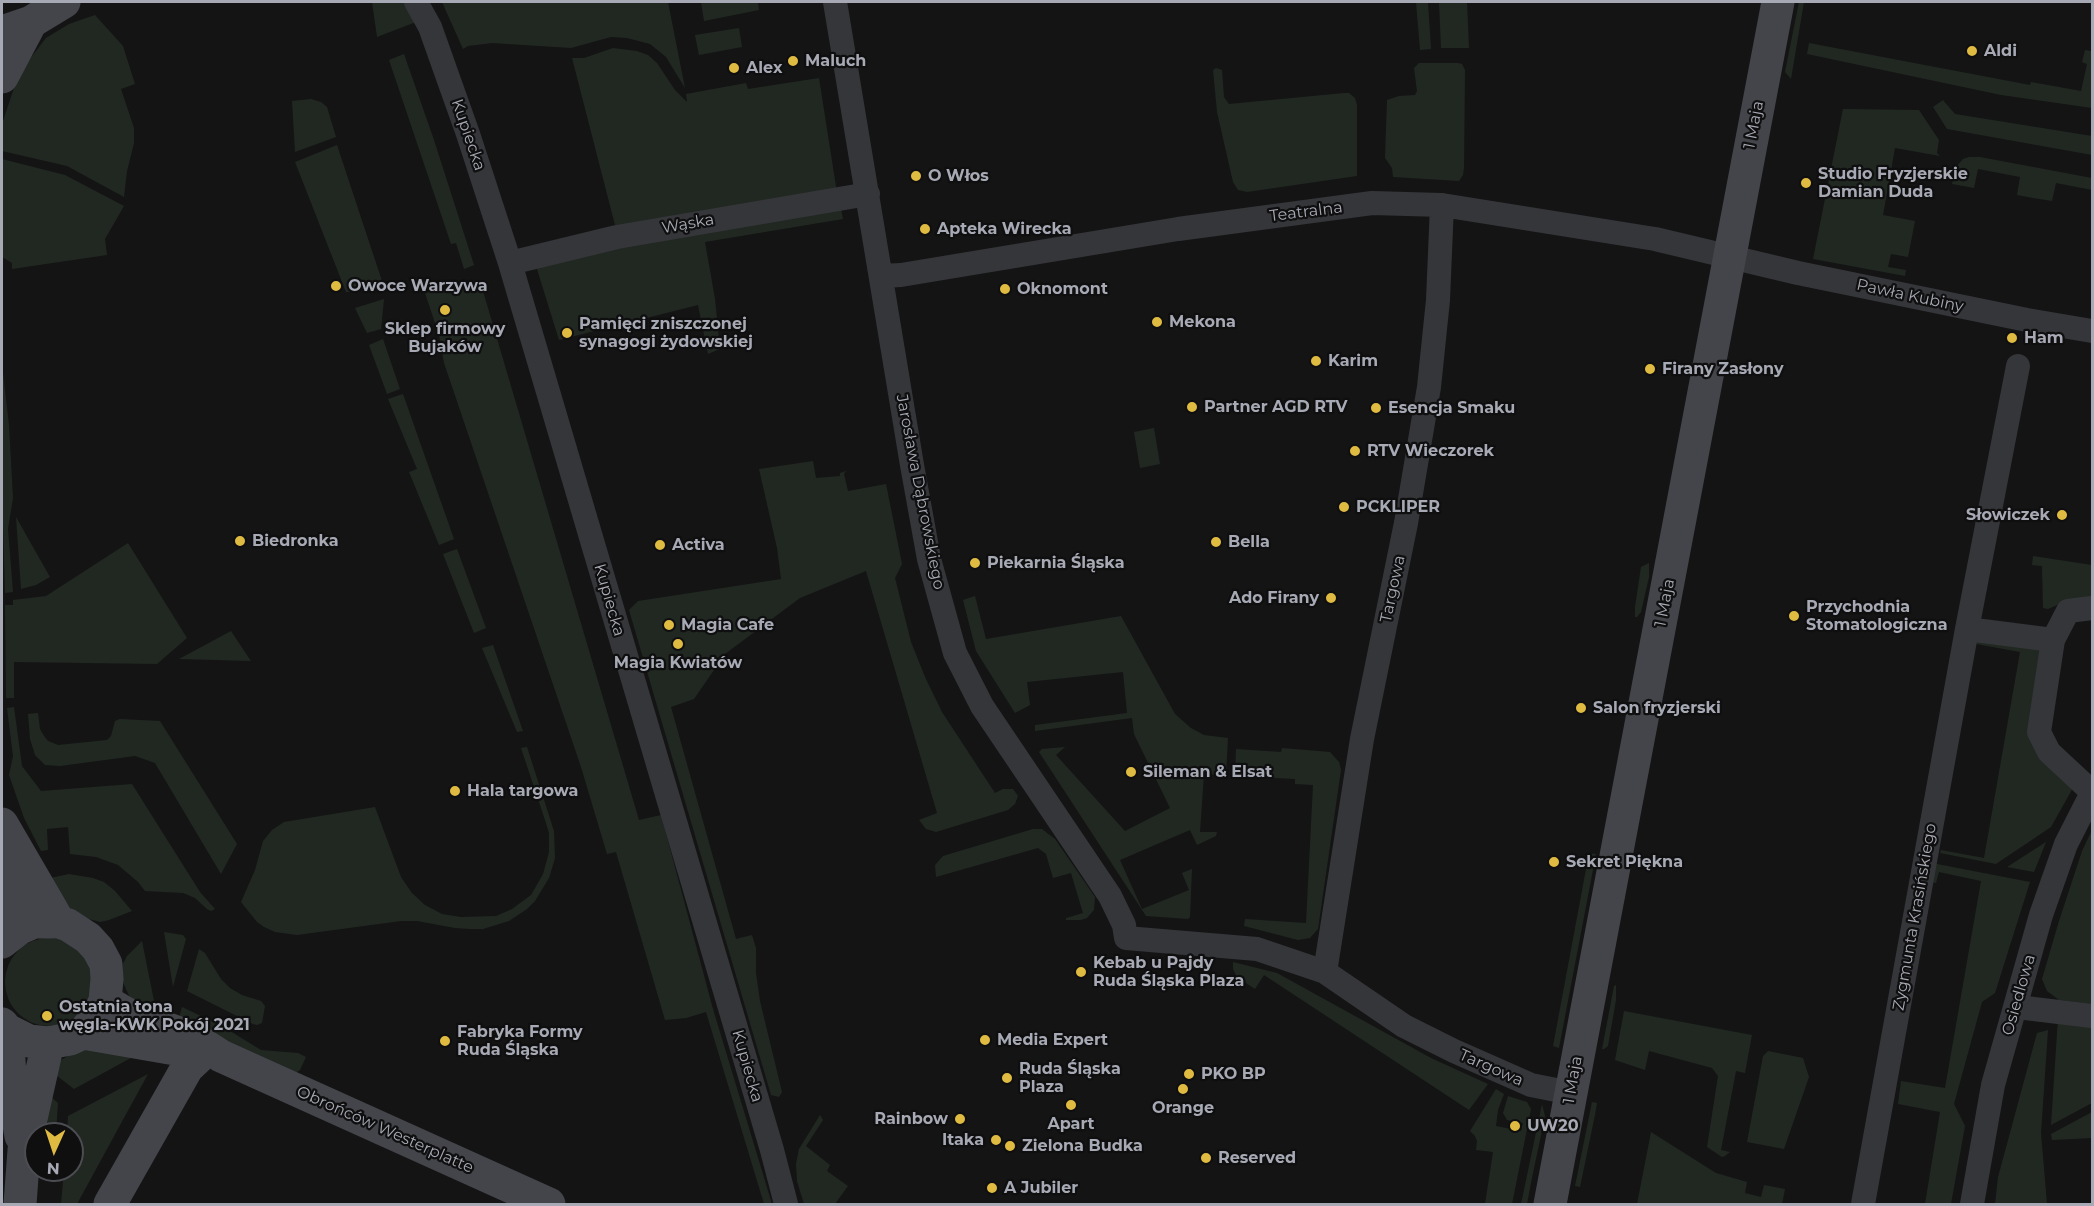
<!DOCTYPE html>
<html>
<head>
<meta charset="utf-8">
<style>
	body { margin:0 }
	#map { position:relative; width:2094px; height:1206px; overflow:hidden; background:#141415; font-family:Montserrat,sans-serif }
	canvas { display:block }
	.frame { position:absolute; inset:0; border:3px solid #a7aab4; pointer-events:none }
	.north { position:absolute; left:24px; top:1122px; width:60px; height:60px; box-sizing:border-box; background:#0f0f10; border:2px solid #4c4d52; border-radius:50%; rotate:183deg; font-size:16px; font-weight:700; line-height:24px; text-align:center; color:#a7aab4 }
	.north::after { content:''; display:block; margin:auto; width:21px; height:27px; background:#e0bb42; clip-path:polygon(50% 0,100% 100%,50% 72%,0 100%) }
</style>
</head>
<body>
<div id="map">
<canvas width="2094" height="1206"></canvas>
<div class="frame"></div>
<div class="north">N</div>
</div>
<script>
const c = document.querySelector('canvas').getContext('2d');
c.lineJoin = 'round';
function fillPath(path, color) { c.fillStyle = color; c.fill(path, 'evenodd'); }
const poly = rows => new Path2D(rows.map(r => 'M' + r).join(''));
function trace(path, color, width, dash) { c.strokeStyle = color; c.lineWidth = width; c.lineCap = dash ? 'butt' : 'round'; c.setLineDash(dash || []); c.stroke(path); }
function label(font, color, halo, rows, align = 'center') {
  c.font = font + ' Montserrat,sans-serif'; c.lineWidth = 4.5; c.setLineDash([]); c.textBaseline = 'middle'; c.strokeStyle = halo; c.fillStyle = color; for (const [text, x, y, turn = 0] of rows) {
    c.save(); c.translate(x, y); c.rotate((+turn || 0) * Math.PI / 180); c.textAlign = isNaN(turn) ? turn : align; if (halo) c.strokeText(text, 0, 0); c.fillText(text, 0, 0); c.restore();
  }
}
fillPath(poly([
	[372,2,405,2,416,22,377,37],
	[442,2,668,2,685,88,666,57,650,44,627,38,611,37,571,48,492,43,468,46,463,49],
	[701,2,758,2,759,10,704,21],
	[1416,2,1428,2,1431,49,1420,50],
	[1439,2,1467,2,1469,48,1441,48],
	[1799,2,1804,2,1791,79,1785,72],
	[95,15,123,46,135,84,121,89,134,128,134,143,127,171,124,197,67,166,2,151,2,124,17,79,29,60,46,38,69,24],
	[739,28,742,47,699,55,695,35],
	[1809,43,2030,85,2031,82,2081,91,2087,64,2082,62,2085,50,2091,51,2092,43,2092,108,2001,95,1807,54],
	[613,48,637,51,648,55,657,63,675,90,687,102,686,94,746,83,748,89,819,78,837,193,616,229,572,58,584,58],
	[404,54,434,140,474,265,464,269,456,243,451,244,389,60],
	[1419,63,1458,63,1462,64,1465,70,1464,168,1463,175,1459,181,1393,177,1392,168,1385,158,1387,100,1399,96,1415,95,1417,91,1414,68],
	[1216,68,1222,70,1224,97,1229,104,1344,93,1349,93,1355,98,1357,105,1357,176,1247,192,1238,190,1233,182,1217,112,1213,70],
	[311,99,321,102,327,107,336,137,295,152,292,101],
	[1943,100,1955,114,2092,136,2092,155,1947,129,1933,107],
	[1843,109,1919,110,1939,140,1937,153,1940,156,1895,148,1883,215,1915,221,1908,257,1891,254,1888,267,1906,270,1905,276,1813,259],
	[337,145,382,281,352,292,346,292,295,162],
	[1969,157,1980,157,2092,178,2092,190,2056,183,2052,201,2033,198,2017,195,2020,177,1978,169,1974,188,1952,184,1956,167,1963,159],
	[2,159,65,175,124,206,105,239,107,255,12,269,12,263,2,257],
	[841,209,843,219,705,242,715,299,720,349,708,354,698,305,559,340,536,266,604,249],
	[480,281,639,820,661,815,713,1009,772,1204,764,1204,706,1012,686,1018,665,1020,616,852,607,854,581,767,444,363,439,335,425,293],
	[384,299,381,329,367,333,355,308],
	[383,339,400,389,387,394,369,345],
	[2,364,9,425,13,498,8,529,13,592,5,593,2,487],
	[403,394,454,539,439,545,409,472,417,469,388,399],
	[1154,428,1160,464,1140,468,1134,432],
	[813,461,816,478,840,476,840,473,846,471,844,474,848,491,886,484,902,564,895,578,911,642,925,677,942,712,995,793,1003,789,1013,789,1018,796,1015,804,1008,810,936,832,926,829,919,820,937,813,866,571,800,598,725,654,694,699,671,707,736,939,752,935,756,948,756,973,760,1001,782,1092,779,1097,771,1095,629,610,638,601,781,579,777,548,759,469],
	[16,517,50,577,36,585,21,589],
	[128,543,187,638,157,664,14,662,14,698,6,698,5,605,13,605,13,600,46,596],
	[457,549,486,628,474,633,443,554],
	[2033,556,2092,565,2092,601,2062,603,2048,609,2043,608,2042,566,2032,565],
	[1649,563,1649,577,1641,612,1637,617,1635,617,1635,607,1641,567],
	[975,596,986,639,1121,616,1175,714,1191,728,1204,735,1228,738,1226,775,1204,774,1200,832,1217,832,1216,836,1197,845,1190,830,1120,860,1142,909,1189,890,1182,873,1192,869,1190,917,1188,919,1146,916,1039,752,1042,749,1065,747,1056,755,1125,831,1170,808,1134,734,1132,718,1035,731,1035,725,1127,713,1123,672,1027,682,1030,705,1015,713,976,651,963,600],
	[231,631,251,661,179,659],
	[1977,637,2045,647,2032,733,2074,786,2051,827,1996,864,1940,853,1941,850,1984,858,2020,652,1976,644],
	[493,645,523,731,517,732,482,648],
	[14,707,22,766,41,791,132,784,200,892,215,909,211,911,207,909,195,898,183,893,145,891,138,882,118,865,96,857,70,854,68,827,47,829,48,850,41,851,24,818,9,775,13,756,7,708],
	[38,713,40,729,44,736,48,741,58,745,107,740,111,736,115,721,120,719,160,721,237,844,221,874,155,763,135,756,60,766,45,765,35,755,30,739,28,714],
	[527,747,554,831,555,858,549,878,535,901,527,909,509,921,483,929,470,929,455,928,417,921,401,921,297,935,275,932,264,927,257,922,241,902,255,870,263,841,272,830,284,822,375,807,401,877,412,893,425,905,442,914,461,917,496,916,512,909,531,895,543,874,549,852,549,833,545,820,521,748],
	[1282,748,1330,752,1339,762,1341,770,1318,929,1310,938,1298,940,1244,926,1245,919,1306,923,1313,785,1295,784,1295,779,1235,776,1236,749,1281,752],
	[1033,829,1042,829,1055,839,1095,897,1094,910,1087,918,1081,920,1066,920,1066,918,1083,913,1071,873,1053,878,1046,854,1038,848,936,877,935,865,943,856],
	[2092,830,2092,1004,2059,1000,2047,991,2042,979,2059,921,2082,851],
	[2046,842,2034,872,2007,867],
	[1589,853,1596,854,1559,1048,1553,1046],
	[1932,863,2030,882,1995,993,1982,1002,1954,1104,1965,1126,1951,1204,1925,1204,1940,1112,1898,1104,1901,1081,1945,1088,1981,881,1939,872,1936,883,1929,882],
	[69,874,93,878,104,882,115,891,132,911,109,920,100,922,89,919,72,911,50,878],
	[164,932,183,935,186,939,173,987],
	'5 982a44 44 0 1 1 88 0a44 44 0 1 1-88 0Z',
	[142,941,157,1016,130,998,122,980,123,964,127,956],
	[199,949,205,953,221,979,230,988,242,995,261,1001,265,1006,262,1023,257,1025,253,1024,187,991],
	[1233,962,1277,973,1431,1058,1488,1084,1469,1110,1264,975,1255,989,1237,977,1233,969],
	[1616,985,1616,1000,1608,1046,1604,1049,1602,1049,1614,986],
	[182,1007,222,1026,261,1050,298,1053,306,1057,300,1070,294,1074,177,1025],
	[1624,1011,1752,1035,1745,1073,1736,1071,1721,1150,1730,1152,1725,1156,1722,1157,1707,1147,1718,1076,1712,1068,1649,1051,1645,1070,1615,1060],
	[2058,1018,2092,1022,2092,1103,2051,1125],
	[2048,1030,2041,1133,2047,1204,1995,1204,1998,1177,2037,1033],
	[82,1048,140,1053,74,1089,52,1072,61,1060],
	[1768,1051,1803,1058,1809,1077,1784,1149,1747,1142,1763,1056],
	[148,1074,77,1204,61,1204,64,1170,72,1170,72,1161,74,1161,75,1141,72,1140,72,1134,67,1134,68,1116],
	[1496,1089,1504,1094,1498,1110,1496,1126,1521,1131,1523,1123,1507,1120,1503,1113,1508,1096,1527,1102,1531,1109,1512,1204,1485,1204,1493,1152,1476,1150,1477,1141,1475,1136,1470,1131],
	[43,1090,58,1103,56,1134,50,1134,43,1104],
	[1592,1102,1597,1103,1595,1115,1580,1187,1575,1186],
	[1542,1104,1545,1116,1532,1178,1527,1204,1521,1204],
	[2092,1112,2092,1138,2052,1140,2051,1134],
	[820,1115,823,1120,806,1146,830,1165,827,1171,848,1186,835,1204,804,1204,797,1181,796,1164,799,1149],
	[1651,1132,1716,1173,1747,1182,1745,1193,1761,1197,1764,1185,1785,1189,1782,1204,1637,1204]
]), '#212822');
trace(poly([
	[416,2,430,27,468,134,510,263,772,1150,786,1204],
	[835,2,912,465,929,559,955,653,982,706,1110,896,1124,925,1126,938,1257,949,1325,972],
	[1442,205,1438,300,1429,387,1406,523,1362,739,1325,972,1404,1026,1454,1051,1531,1085,1571,1093],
	[510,263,617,237,868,194],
	[882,276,901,275,1178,229,1372,203,1442,205,1655,239,1798,273,2027,320,2092,331],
	[2092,608,2068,611,2053,640,2039,732,2049,752,2092,792],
	[1967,629,2053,640],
	[2017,1007,2092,1016],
	[1863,1204,1967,629,2018,366],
	[1972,1204,1993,1085,2041,915,2066,844,2092,793]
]), '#35363a', 24);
trace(poly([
	[2,32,31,22,64,2],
	[2,77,31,22],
	[2,824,59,922],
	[3,851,14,885,20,928],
	[2,942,20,928,34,922,59,922,68,925,88,938,98,949,106,964,107,979,105,1001,99,1014,83,1033,70,1039,48,1043,29,1041,7,1030,2,1024],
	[105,1001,125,1013,195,1039,221,1056,549,1204],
	[7,1030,10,1075,21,1136],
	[83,1033,181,1050],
	[20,1204,24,1150,48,1043],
	[110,1204,187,1068,202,1054],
	[1550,1204,1778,2]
]), '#44454a', 33);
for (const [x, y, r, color] of [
	[1972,51,6,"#e0bb42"],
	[793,61,6,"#e0bb42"],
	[734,68,6,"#e0bb42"],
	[916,176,6,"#e0bb42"],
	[1806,183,6,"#e0bb42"],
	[925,229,6,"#e0bb42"],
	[336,286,6,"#e0bb42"],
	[1005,289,6,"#e0bb42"],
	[445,310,6,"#e0bb42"],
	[1157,322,6,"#e0bb42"],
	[567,333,6,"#e0bb42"],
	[2012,338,6,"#e0bb42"],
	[1316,361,6,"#e0bb42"],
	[1650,369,6,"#e0bb42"],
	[1192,407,6,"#e0bb42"],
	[1376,408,6,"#e0bb42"],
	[1355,451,6,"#e0bb42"],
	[1344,507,6,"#e0bb42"],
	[2062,515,6,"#e0bb42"],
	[240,541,6,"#e0bb42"],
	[1216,542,6,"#e0bb42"],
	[660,545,6,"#e0bb42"],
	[975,563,6,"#e0bb42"],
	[1331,598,6,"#e0bb42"],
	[1794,616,6,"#e0bb42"],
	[669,625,6,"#e0bb42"],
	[678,644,6,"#e0bb42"],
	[1581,708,6,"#e0bb42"],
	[1131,772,6,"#e0bb42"],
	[455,791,6,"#e0bb42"],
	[1554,862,6,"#e0bb42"],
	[1081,972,6,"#e0bb42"],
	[47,1016,6,"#e0bb42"],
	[985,1040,6,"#e0bb42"],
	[445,1041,6,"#e0bb42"],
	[1189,1074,6,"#e0bb42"],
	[1007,1078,6,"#e0bb42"],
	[1183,1089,6,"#e0bb42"],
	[1071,1105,6,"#e0bb42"],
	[960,1119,6,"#e0bb42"],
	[1515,1126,6,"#e0bb42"],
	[996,1140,6,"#e0bb42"],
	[1010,1146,6,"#e0bb42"],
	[1206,1158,6,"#e0bb42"],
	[992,1188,6,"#e0bb42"]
]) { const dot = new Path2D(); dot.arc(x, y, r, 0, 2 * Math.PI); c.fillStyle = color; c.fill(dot); trace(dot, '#0f0f10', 2); }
label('bold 16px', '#a7aab4', '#0f0f10', [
	["Aldi",1984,51],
	["Maluch",805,61],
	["Alex",746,68],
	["Studio Fryzjerskie",1818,174],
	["Damian Duda",1818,192],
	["O Włos",928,176],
	["Apteka Wirecka",937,229],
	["Owoce Warzywa",348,286],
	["Oknomont",1017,289],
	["Mekona",1169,322],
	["Pamięci zniszczonej",579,324],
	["synagogi żydowskiej",579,342],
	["Sklep firmowy",445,329,"center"],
	["Bujaków",445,347,"center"],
	["Ham",2024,338],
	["Karim",1328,361],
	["Firany Zasłony",1662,369],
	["Partner AGD RTV",1204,407],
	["Esencja Smaku",1388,408],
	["RTV Wieczorek",1367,451],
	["PCKLIPER",1356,507],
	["Słowiczek",2050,515,"right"],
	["Biedronka",252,541],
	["Bella",1228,542],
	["Activa",672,545],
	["Piekarnia Śląska",987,563],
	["Ado Firany",1319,598,"right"],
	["Przychodnia",1806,607],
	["Stomatologiczna",1806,625],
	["Magia Cafe",681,625],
	["Magia Kwiatów",678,663,"center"],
	["Salon fryzjerski",1593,708],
	["Sileman & Elsat",1143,772],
	["Hala targowa",467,791],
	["Sekret Piękna",1566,862],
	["Kebab u Pajdy",1093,963],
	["Ruda Śląska Plaza",1093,981],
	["Ostatnia tona",59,1007],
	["węgla-KWK Pokój 2021",59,1025],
	["Fabryka Formy",457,1032],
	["Ruda Śląska",457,1050],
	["Media Expert",997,1040],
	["Ruda Śląska",1019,1069],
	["Plaza",1019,1087],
	["PKO BP",1201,1074],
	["Orange",1183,1108,"center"],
	["Rainbow",948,1119,"right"],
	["Apart",1071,1124,"center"],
	["UW20",1527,1126],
	["Itaka",984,1140,"right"],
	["Zielona Budka",1022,1146],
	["Reserved",1218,1158],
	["A Jubiler",1004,1188]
], 'left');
label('16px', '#a7aab4', '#0f0f10', [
	["1 Maja",1754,125,-79],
	["Kupiecka",468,135,71],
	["Teatralna",1306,212,-7],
	["Wąska",688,224,-10],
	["Pawła Kubiny",1910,296,12],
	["Jarosława Dąbrowskiego",920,492,79],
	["Targowa",1393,589,-78],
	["Kupiecka",609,600,74],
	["1 Maja",1665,603,-79],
	["Zygmunta Krasińskiego",1915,917,-80],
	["Osiedlowa",2019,995,-74],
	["Kupiecka",747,1066,74],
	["Targowa",1491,1068,24],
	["1 Maja",1573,1080,-80],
	["Obrońców Westerplatte",385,1130,24]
]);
</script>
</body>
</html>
